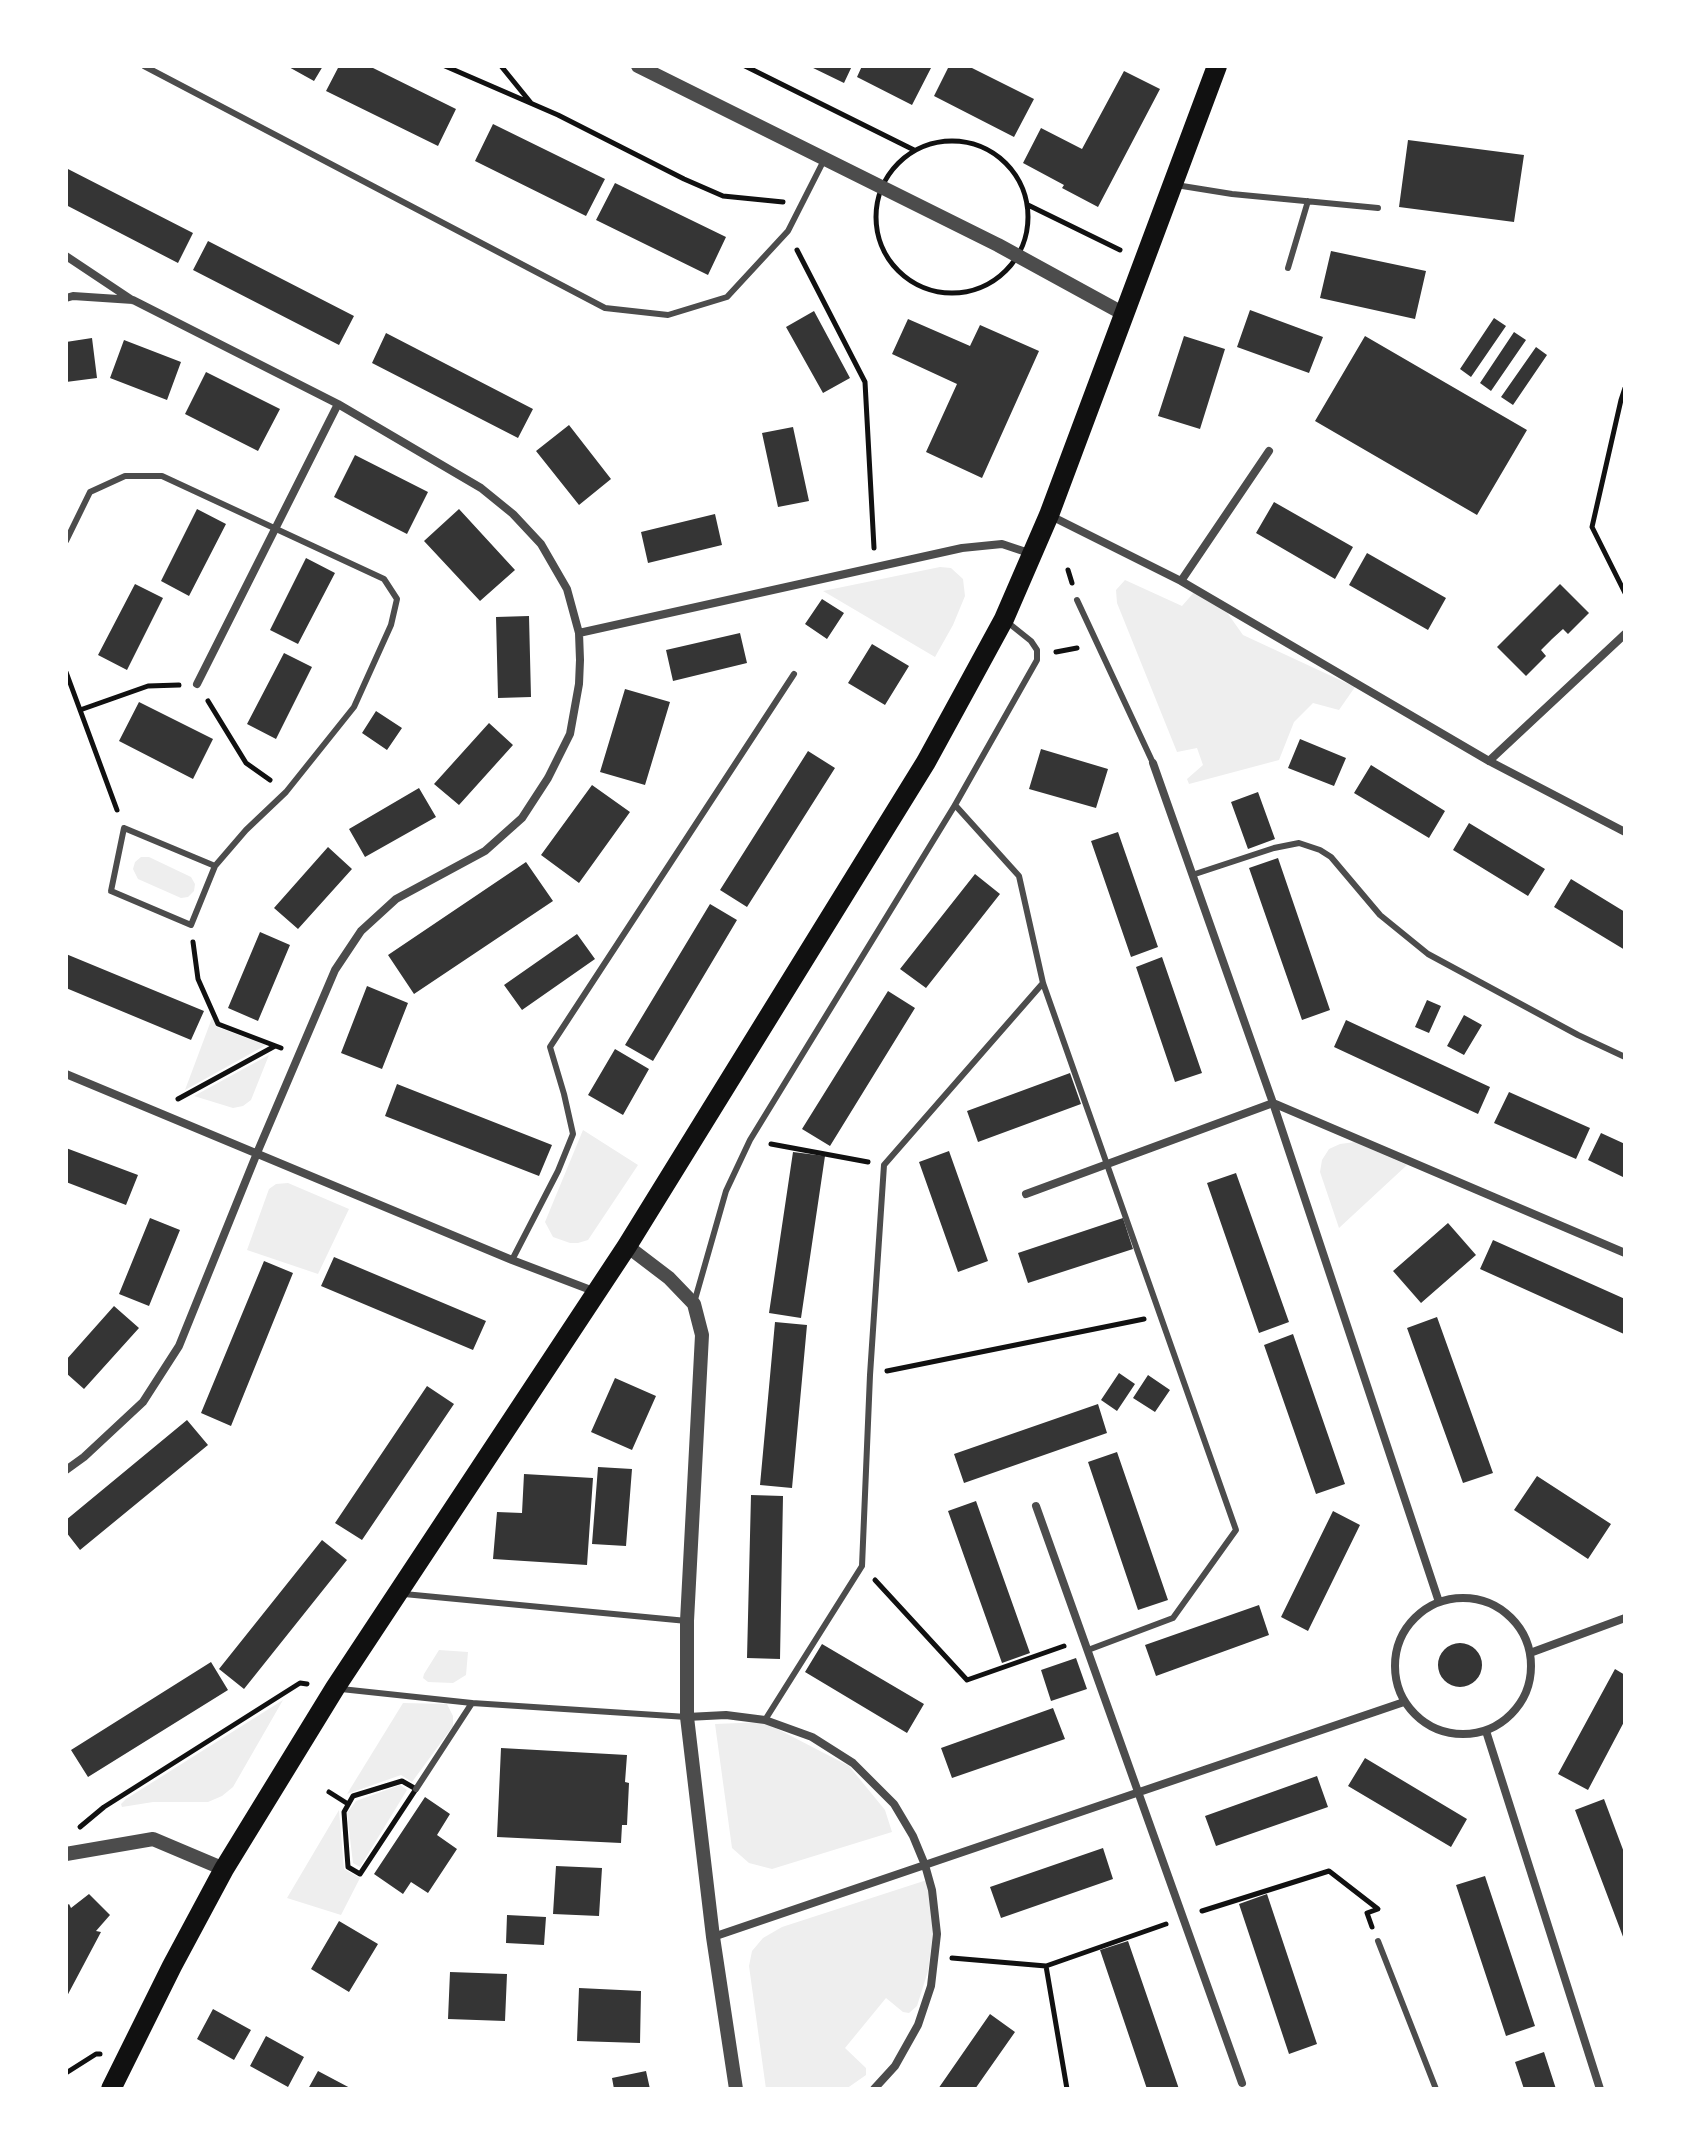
<!DOCTYPE html>
<html>
<head>
<meta charset="utf-8">
<style>
	body { margin:0 }
	#map { position:relative; width:1691px; height:2155px; overflow:hidden; background:#fff; font-family:Poppins,sans-serif }
	canvas { display:block }
	.frame { position:absolute; inset:0; border:68px solid #fff; pointer-events:none }
</style>
</head>
<body>
<div id="map">
<canvas width="1691" height="2155"></canvas>
<div class="frame"></div>
</div>
<script>
const c = document.querySelector('canvas').getContext('2d');
c.lineJoin = 'round';
function fillPath(path, color) { c.fillStyle = color; c.fill(path, 'evenodd'); }
const poly = rows => new Path2D(rows.map(r => 'M' + r).join(''));
function trace(path, color, width, dash) { c.strokeStyle = color; c.lineWidth = width; c.lineCap = dash ? 'butt' : 'round'; c.setLineDash(dash || []); c.stroke(path); }
fillPath(poly([
	[940,567,951,568,963,579,965,596,953,625,935,657,823,591],
	[1125,580,1182,606,1196,590,1216,597,1243,635,1355,687,1339,710,1313,703,1294,722,1279,760,1189,784,1187,779,1203,765,1197,748,1177,752,1117,603,1116,590],
	[141,857,149,857,191,877,195,884,194,891,188,897,181,898,138,879,133,869,135,862],
	[212,1018,217,1027,266,1045,185,1090],
	[269,1055,251,1100,243,1106,233,1108,194,1096],
	[583,1130,638,1165,588,1240,578,1243,570,1243,553,1237,545,1222],
	[1355,1142,1407,1165,1339,1228,1320,1172,1322,1160,1329,1149,1340,1144],
	[288,1183,349,1209,318,1274,247,1250,269,1189,276,1184],
	[439,1650,468,1652,466,1675,453,1683,428,1682,423,1678,424,1674],
	[283,1700,233,1787,222,1796,208,1802,153,1802,122,1807,121,1804,126,1799],
	[403,1703,447,1704,453,1716,453,1726,412,1782,401,1775,347,1794],
	[764,1722,849,1766,885,1810,892,1832,772,1869,749,1863,732,1848,715,1724],
	[400,1785,407,1790,360,1867,353,1863,347,1813,356,1801],
	[339,1810,344,1869,360,1878,341,1915,287,1898],
	[930,1879,933,1933,928,1971,917,2006,909,2013,903,2012,886,1998,845,2048,866,2068,866,2075,846,2089,766,2089,749,1966,752,1951,763,1938,782,1927]
]), '#eee');
fillPath(poly([
	[287,66,323,66,314,81],
	[339,66,369,66,456,109,438,146,326,91],
	[809,66,852,66,844,83],
	[862,66,928,66,931,68,912,105,857,77],
	[949,66,968,66,1034,99,1014,137,934,96],
	[1124,71,1160,89,1098,207,1062,188,1064,185,1023,163,1041,128,1082,149],
	[493,124,605,179,586,216,475,161],
	[1408,140,1524,155,1514,222,1399,207],
	[66,168,193,233,178,263,66,205],
	[615,183,726,237,708,275,596,220],
	[208,241,354,316,339,345,193,270],
	[1331,251,1426,271,1415,319,1320,298],
	[1250,310,1323,337,1309,373,1237,347],
	[814,311,850,378,823,393,786,327],
	[1494,318,1506,326,1471,377,1460,369],
	[908,319,970,346,980,325,1039,351,982,478,926,452,957,384,892,354],
	[1514,332,1526,340,1491,391,1480,383],
	[386,333,533,409,518,438,372,363],
	[1184,336,1225,349,1200,429,1158,416],
	[1365,336,1527,430,1477,515,1315,421],
	[92,338,97,378,66,382,66,342],
	[124,340,181,362,167,400,110,378],
	[1536,347,1547,355,1513,405,1501,397],
	[206,372,280,409,258,451,185,414],
	[569,425,611,479,579,505,536,451],
	[793,427,809,501,778,507,762,433],
	[355,455,428,492,407,534,334,497],
	[1274,502,1353,547,1335,579,1256,533],
	[197,509,226,524,189,596,161,581],
	[459,509,515,570,480,601,424,541],
	[715,514,722,545,648,563,641,532],
	[1367,553,1446,598,1428,630,1349,585],
	[306,558,335,573,298,644,270,630],
	[135,584,163,598,127,670,98,655],
	[1560,584,1589,613,1568,634,1563,629,1552,639,1541,650,1546,656,1526,676,1497,647],
	[822,599,844,613,827,639,805,624],
	[529,616,531,697,498,698,496,617],
	[740,633,747,663,673,681,666,650],
	[872,644,909,666,885,705,848,683],
	[284,653,312,667,276,739,247,724],
	[625,689,670,702,645,785,600,772],
	[139,702,213,739,193,779,119,741],
	[376,711,402,728,387,750,362,733],
	[489,723,513,745,459,805,434,784],
	[1300,739,1346,758,1334,786,1288,768],
	[1041,749,1108,769,1096,808,1029,789],
	[808,751,835,768,747,907,720,890],
	[1371,765,1445,811,1429,838,1354,793],
	[592,785,630,812,579,883,541,855],
	[419,788,436,817,365,857,349,829],
	[1258,792,1275,839,1248,849,1231,802],
	[1469,823,1545,869,1528,896,1453,850],
	[1118,832,1158,947,1131,957,1091,841],
	[328,847,352,869,298,929,274,908],
	[1278,858,1330,1010,1302,1020,1249,868],
	[526,862,553,901,414,994,388,955],
	[975,874,1000,894,926,988,900,969],
	[1571,879,1625,912,1625,950,1554,907],
	[710,904,737,920,653,1061,625,1045],
	[260,932,290,945,258,1021,228,1008],
	[577,934,595,959,522,1010,504,985],
	[66,954,204,1011,191,1040,66,988],
	[1162,957,1202,1073,1175,1082,1136,967],
	[367,986,408,1003,382,1069,341,1053],
	[888,991,915,1008,830,1146,802,1129],
	[1427,1000,1441,1006,1429,1033,1415,1027],
	[1464,1015,1482,1025,1464,1055,1447,1046],
	[1346,1020,1490,1087,1478,1114,1334,1047],
	[615,1049,649,1069,623,1115,588,1095],
	[1070,1073,1081,1104,978,1142,967,1111],
	[397,1084,552,1145,539,1176,385,1116],
	[1509,1092,1590,1128,1576,1159,1494,1123],
	[1601,1133,1625,1144,1625,1178,1588,1160],
	[66,1148,138,1175,126,1205,66,1182],
	[949,1151,988,1261,958,1272,919,1162],
	[793,1152,825,1156,801,1318,769,1313],
	[1236,1173,1289,1322,1259,1333,1207,1183],
	[150,1218,180,1230,149,1306,119,1294],
	[1123,1218,1133,1249,1028,1283,1018,1253],
	[1448,1223,1476,1255,1421,1303,1393,1271],
	[1493,1240,1625,1299,1624,1334,1480,1269],
	[334,1257,486,1321,473,1350,321,1286],
	[264,1261,293,1273,231,1426,201,1413],
	[114,1306,139,1328,84,1389,66,1373,66,1360],
	[1437,1317,1493,1473,1463,1483,1407,1328],
	[775,1322,807,1325,792,1488,760,1485],
	[1293,1334,1345,1484,1316,1494,1264,1345],
	[1119,1373,1135,1384,1117,1411,1101,1400],
	[1148,1375,1170,1390,1155,1412,1133,1398],
	[615,1378,656,1396,632,1450,591,1432],
	[427,1386,454,1404,362,1540,335,1523],
	[1098,1404,1107,1433,964,1483,954,1454],
	[187,1420,208,1445,80,1550,66,1532,66,1520],
	[1117,1452,1168,1600,1138,1610,1088,1462],
	[598,1467,632,1469,626,1546,592,1544],
	[524,1474,593,1478,587,1565,493,1559,497,1512,522,1513],
	[1537,1476,1611,1524,1588,1559,1514,1510],
	[751,1495,783,1496,780,1659,747,1658],
	[976,1501,1030,1653,1002,1663,948,1511],
	[1333,1511,1360,1525,1308,1631,1281,1617],
	[322,1540,347,1560,244,1689,219,1669],
	[1259,1605,1269,1635,1156,1676,1145,1645],
	'1438 1665a22 22 0 1 1 44 0a22 22 0 1 1-44 0Z',
	[822,1644,924,1704,907,1733,805,1672],
	[1076,1658,1087,1689,1051,1701,1041,1670],
	[211,1662,228,1690,88,1777,71,1750],
	[1615,1669,1625,1675,1625,1720,1588,1790,1558,1774],
	[1053,1708,1065,1739,952,1778,941,1748],
	[501,1748,627,1755,625,1782,629,1783,627,1825,622,1825,621,1843,497,1837],
	[1365,1758,1467,1819,1451,1847,1348,1786],
	[1317,1776,1328,1807,1216,1846,1205,1816],
	[425,1797,450,1814,437,1835,457,1849,428,1893,411,1882,403,1894,374,1874],
	[1604,1799,1625,1855,1625,1942,1575,1810],
	[1103,1848,1113,1879,1001,1918,990,1887],
	[556,1866,602,1868,599,1916,553,1914],
	[1485,1876,1535,2026,1506,2036,1456,1885],
	[89,1894,110,1915,96,1931,101,1932,66,1998,66,1906,69,1904,71,1908],
	[1267,1894,1317,2044,1289,2054,1239,1904],
	[507,1915,546,1917,544,1945,506,1943],
	[339,1921,378,1944,349,1992,311,1969],
	[1128,1941,1179,2089,1147,2089,1100,1950],
	[450,1972,507,1974,505,2021,448,2019],
	[579,1988,641,1991,640,2043,577,2041],
	[213,2009,251,2030,234,2060,197,2039],
	[990,2014,1015,2032,975,2089,938,2089],
	[266,2036,304,2057,288,2087,250,2066],
	[1544,2052,1556,2089,1524,2089,1515,2062],
	[318,2071,352,2089,308,2089],
	[646,2071,650,2089,614,2089,612,2078]
]), '#353535');
trace(poly([
	[445,66,558,115,684,179,723,196,783,202],
	[501,66,531,103],
	[745,66,914,150],
	'876 217a76 76 0 1 1 152 0a76 76 0 1 1-152 0Z',
	[1028,205,1120,250],
	[797,250,865,382,874,548],
	[1625,388,1621,400,1592,527,1625,593],
	[1068,570,1072,583],
	[1056,652,1077,648],
	[66,672,117,810],
	[208,701,246,763,270,780],
	[80,710,148,686,179,685],
	[193,942,198,979,218,1024,281,1048],
	[178,1099,275,1046],
	[771,1144,868,1162],
	[887,1371,1144,1319],
	[875,1580,967,1680,1064,1646],
	[402,1781,416,1789,360,1874,348,1867,344,1812,353,1796,402,1781],
	[329,1792,348,1804],
	[80,1827,104,1807,300,1683,307,1684],
	[1202,1911,1329,1871,1378,1909,1367,1913,1372,1927],
	[952,1958,1046,1966,1166,1924],
	[1046,1966,1067,2089],
	[66,2073,96,2054,100,2054]
]), '#111', 5);
trace(poly([
	[144,66,605,308,668,315,727,297,788,231,824,160],
	[1176,185,1232,194,1378,208],
	[1288,268,1308,201],
	[66,541,90,492,125,476,162,476,384,579,397,599,391,625,354,707,286,792,246,830,215,866,191,925,111,891,124,828,215,866],
	[1077,600,1153,763],
	[955,805,1019,876,1043,983,1236,1530,1173,1618,1088,1650],
	[1192,875,1274,848,1299,843,1320,850,1331,857,1380,915,1428,954,1578,1035,1625,1057],
	[512,1260,558,1171,573,1134,564,1094,550,1047,794,674],
	[694,1303,726,1191,750,1140,955,805,1037,660,1037,650,1031,641,1006,621],
	[404,1594,687,1621],
	[341,1689,472,1703],
	[765,1720,862,1566,870,1375,884,1165,1043,983],
	[416,1789,472,1703,687,1717],
	[1378,1941,1436,2089]
]), '#4c4c4c', 6);
trace(poly([
	[66,256,132,300],
	[66,298,73,296,133,300,338,404,481,488,513,514,541,544,567,589,579,633,580,660,579,684,570,734,548,778,522,818,485,851,396,899,361,931,335,970,257,1153,179,1346,143,1402,84,1457,66,1470],
	[1051,516,1181,581,1489,761,1625,832],
	[1181,581,1269,451],
	[579,633,962,548,1002,544,1032,554],
	[197,684,338,404],
	[1489,761,1625,634],
	[1153,763,1273,1103,1439,1602],
	[66,1074,512,1260,596,1292],
	[1026,1194,1273,1103,1625,1253],
	[1036,1506,1242,2083],
	'1395 1666a68 68 0 1 1 136 0a68 68 0 1 1-136 0Z',
	[1530,1653,1625,1618],
	[687,1717,726,1715,765,1720,812,1737,853,1763,894,1804,913,1836,925,1865,932,1890,937,1934,931,1986,918,2025,895,2066,874,2089],
	[1486,1731,1600,2089],
	[713,1937,1404,1702]
]), '#4c4c4c', 8);
trace(poly([
	[638,66,998,245,1124,314],
	[627,1246,669,1278,694,1304,702,1335,687,1621,687,1717,713,1937,736,2089],
	[66,1854,153,1839,224,1869]
]), '#4c4c4c', 14);
trace(poly([
	[111,2089,172,1966,224,1869,335,1688,627,1246,926,762,967,687,1004,619,1049,515,1217,66]
]), '#111', 20);
</script>
</body>
</html>
